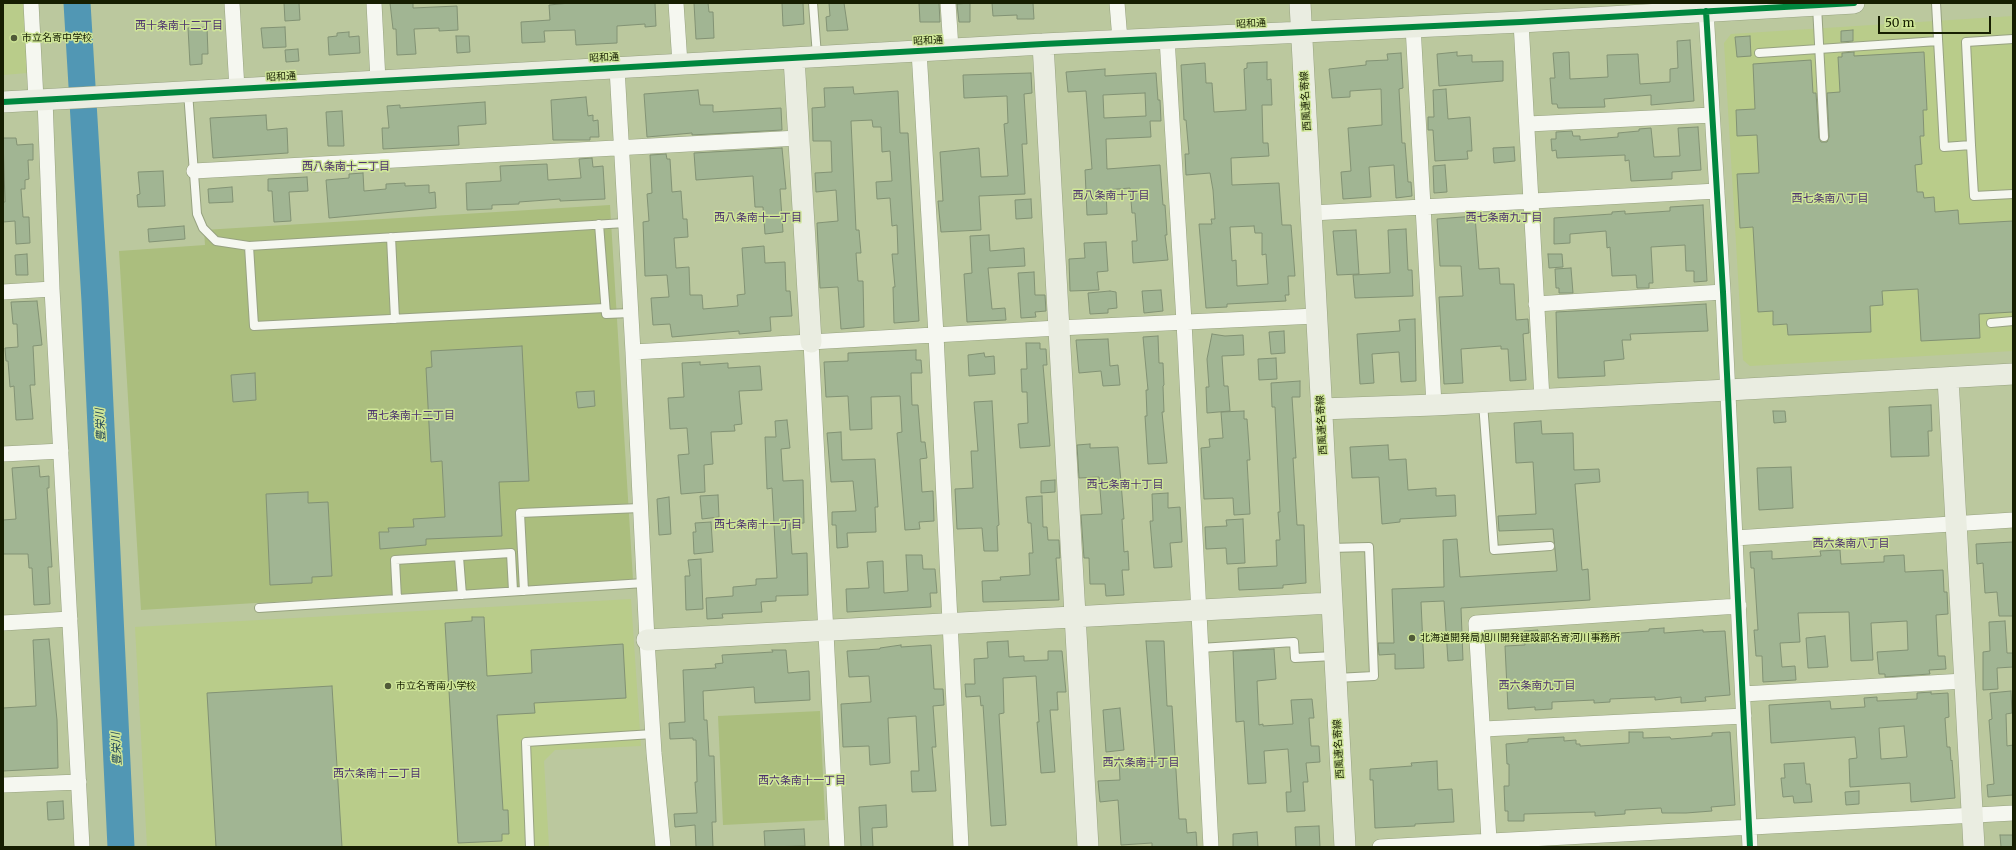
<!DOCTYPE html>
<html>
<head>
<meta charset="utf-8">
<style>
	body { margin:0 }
	#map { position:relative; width:2016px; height:850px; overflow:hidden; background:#bbc89e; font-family:Merriweather,serif }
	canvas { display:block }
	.frame { position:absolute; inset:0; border:4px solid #161e01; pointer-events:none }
	.scale { position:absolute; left:1878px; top:16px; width:113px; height:18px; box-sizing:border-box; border:2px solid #161e01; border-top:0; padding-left:5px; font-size:12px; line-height:14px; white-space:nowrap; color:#161e01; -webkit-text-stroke:3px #cfe698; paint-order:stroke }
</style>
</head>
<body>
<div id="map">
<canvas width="2016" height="850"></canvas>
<div class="frame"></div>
<div class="scale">50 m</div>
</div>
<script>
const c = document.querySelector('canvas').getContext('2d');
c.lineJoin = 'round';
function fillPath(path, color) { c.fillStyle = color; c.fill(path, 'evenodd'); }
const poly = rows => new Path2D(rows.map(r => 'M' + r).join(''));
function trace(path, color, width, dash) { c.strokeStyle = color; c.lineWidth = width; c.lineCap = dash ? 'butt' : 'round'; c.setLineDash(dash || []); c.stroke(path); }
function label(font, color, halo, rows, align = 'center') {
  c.font = font + ' Merriweather,"Noto Sans JP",serif'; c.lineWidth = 3; c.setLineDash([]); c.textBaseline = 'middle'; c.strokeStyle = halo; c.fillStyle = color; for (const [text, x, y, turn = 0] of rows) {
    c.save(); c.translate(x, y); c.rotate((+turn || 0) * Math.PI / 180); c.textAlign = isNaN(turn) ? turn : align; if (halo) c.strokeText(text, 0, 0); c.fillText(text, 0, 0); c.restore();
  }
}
fillPath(poly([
	[3,3,24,3,28,73,3,75],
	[2013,16,2013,351,1750,366,1743,360,1724,43,1731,34],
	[631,599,641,746,555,750,544,761,549,847,147,847,135,627]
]), '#b9cc8a');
fillPath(poly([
	[610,205,633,580,141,610,119,251,205,245,204,230],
	[820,711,825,820,723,825,718,716]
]), '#abbe7e');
trace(poly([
	[77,3,95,301,121,847]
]), '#5197b4', 27);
const building = poly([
	[284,3,299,3,300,20,285,21,284,3],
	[390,3,413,3,413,8,457,6,458,30,439,31,439,28,414,29,416,54,397,55,396,29,393,29,390,3],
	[570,3,655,3,656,26,645,27,645,24,617,26,617,43,576,45,575,30,544,31,545,42,522,43,521,22,550,20,549,5,570,3],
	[694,3,708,3,709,12,713,12,714,38,696,39,694,3],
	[782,3,803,3,804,24,783,26,782,3],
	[829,3,844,3,848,30,827,31,826,17,830,16,829,3],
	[919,3,939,3,940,22,920,22,919,3],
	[970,3,970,22,959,22,957,4,970,3],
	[992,3,1033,3,1034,19,1017,19,1017,15,993,16,992,3],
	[207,27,208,54,202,54,202,64,190,65,188,28,207,27],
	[285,27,286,47,263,48,261,28,285,27],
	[1853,30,1853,41,1841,42,1841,31,1853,30],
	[349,32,349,37,359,36,360,53,329,55,328,37,337,36,337,33,349,32],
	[456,36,469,36,470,52,457,53,456,36],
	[1750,36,1751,56,1737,57,1735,37,1750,36],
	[1690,40,1694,101,1651,105,1651,95,1604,99,1605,107,1558,108,1557,104,1552,104,1550,78,1555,78,1553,53,1569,52,1570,79,1608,77,1607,55,1638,54,1640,84,1670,82,1670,69,1678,68,1677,41,1690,40],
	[298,49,299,61,286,62,285,50,298,49],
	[1457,52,1457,56,1472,55,1472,62,1503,61,1503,81,1439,86,1437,54,1457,52],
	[1854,52,1854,56,1924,52,1927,110,1923,110,1924,136,1920,136,1922,164,1915,165,1917,192,1923,192,1924,198,1934,197,1935,212,1958,210,1959,224,2013,221,2013,312,1979,314,1980,338,1921,341,1918,289,1882,291,1883,305,1870,306,1871,332,1788,335,1787,324,1773,325,1773,311,1758,312,1753,227,1740,228,1737,174,1759,173,1757,135,1737,136,1736,110,1755,109,1753,64,1811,60,1813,93,1816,93,1819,138,1821,142,1827,142,1829,137,1827,93,1840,92,1838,57,1842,57,1842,53,1854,52],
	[1401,53,1403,88,1399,89,1402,143,1405,143,1408,182,1411,182,1412,196,1396,198,1394,165,1369,167,1371,197,1343,199,1341,172,1351,171,1348,128,1382,125,1381,89,1350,91,1350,97,1332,98,1329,69,1366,65,1366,61,1388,60,1387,54,1401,53],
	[1267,62,1267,80,1271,79,1272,105,1262,105,1263,143,1268,143,1269,156,1231,158,1232,185,1279,183,1282,225,1291,225,1295,276,1288,276,1289,295,1285,295,1286,301,1227,304,1227,307,1206,308,1199,224,1212,224,1211,219,1215,219,1213,190,1210,173,1186,175,1185,154,1189,154,1186,120,1184,120,1181,65,1205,63,1206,83,1212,83,1214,112,1246,110,1244,69,1247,68,1247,63,1267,62],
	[1254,226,1255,233,1262,233,1262,255,1266,254,1268,284,1237,286,1236,260,1232,261,1230,227,1254,226],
	[1105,69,1105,76,1156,73,1158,100,1160,100,1161,121,1150,121,1151,137,1106,139,1107,169,1160,165,1163,205,1165,205,1166,219,1167,235,1165,235,1168,260,1133,263,1132,241,1137,241,1135,213,1132,213,1130,188,1106,190,1107,214,1087,215,1085,170,1092,169,1086,91,1068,92,1066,72,1105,69],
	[1145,93,1146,116,1104,118,1103,95,1145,93],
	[1031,73,1032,93,1024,94,1027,144,1022,144,1025,194,979,196,981,230,941,232,938,201,943,201,940,152,979,148,981,177,1008,176,1004,124,1008,123,1007,96,964,98,963,75,1031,73],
	[853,87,854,94,898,91,900,133,908,133,919,321,894,323,893,287,895,287,892,254,898,254,897,225,892,226,890,198,877,199,876,182,892,181,890,151,882,152,881,127,873,127,872,120,851,121,856,230,859,230,861,253,856,253,858,281,863,281,864,327,841,329,838,287,820,288,817,223,838,221,836,190,816,192,815,173,832,172,831,141,813,141,812,108,825,107,824,88,853,87],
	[1446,89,1448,119,1470,117,1472,151,1467,151,1468,159,1435,161,1433,130,1428,130,1428,117,1434,117,1433,90,1446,89],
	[698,90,700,105,713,105,713,112,781,108,782,130,692,135,692,133,647,137,644,94,698,90],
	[586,97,588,116,593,115,593,121,598,120,599,137,590,137,590,140,553,140,551,100,586,97],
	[485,102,486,124,458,126,459,145,383,149,382,128,389,128,387,106,400,105,400,108,485,102],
	[342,111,344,146,328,146,326,112,342,111],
	[266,115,267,130,287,128,288,153,213,158,210,118,266,115],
	[1698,127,1701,170,1672,172,1672,179,1631,181,1629,160,1625,161,1625,155,1557,158,1556,150,1552,151,1551,139,1556,139,1556,132,1572,131,1573,136,1580,136,1580,140,1618,137,1618,133,1639,131,1639,129,1651,128,1654,157,1680,156,1678,128,1698,127],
	[3,138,16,138,17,145,33,144,33,160,28,160,29,179,25,180,25,189,21,189,23,217,29,217,30,243,16,244,15,221,3,222,3,202,5,202,3,138],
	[1514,147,1515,161,1494,163,1493,148,1514,147],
	[782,148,786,189,780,189,783,232,765,234,763,207,755,207,753,176,696,180,694,153,782,148],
	[666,154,667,159,670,159,672,192,681,191,683,219,687,219,688,237,674,238,676,268,689,267,690,295,702,295,703,309,738,306,737,295,745,294,742,248,764,246,765,263,785,262,786,291,790,291,792,316,770,317,771,331,739,334,739,331,672,337,670,324,653,325,651,298,669,297,667,275,645,276,643,222,649,221,647,194,652,193,650,155,666,154],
	[592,158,593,167,603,166,605,199,560,201,560,199,519,202,519,204,492,205,492,209,467,210,466,183,501,181,500,166,547,164,548,180,581,178,579,159,592,158],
	[1445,165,1447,192,1434,193,1433,166,1445,165],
	[163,171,165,206,138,207,137,195,140,194,138,172,163,171],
	[363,173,364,191,386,189,386,184,405,183,405,186,429,185,429,193,435,192,436,208,329,218,326,180,349,178,349,174,363,173],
	[307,177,308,191,289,192,291,221,274,222,272,191,268,191,268,179,307,177],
	[232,187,233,202,209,203,208,189,232,187],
	[1031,199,1032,218,1016,219,1015,200,1031,199],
	[1703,205,1707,281,1694,282,1694,271,1686,271,1685,245,1651,247,1653,283,1649,283,1649,288,1637,288,1636,275,1612,276,1610,247,1607,248,1606,231,1570,234,1570,243,1554,244,1554,218,1612,214,1612,212,1625,211,1625,214,1670,211,1670,207,1703,205],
	[1475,216,1479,269,1499,268,1500,284,1514,284,1516,320,1528,319,1529,333,1523,334,1526,380,1510,381,1508,349,1501,349,1501,346,1461,349,1463,383,1444,384,1439,297,1463,296,1461,266,1440,266,1437,219,1475,216],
	[184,226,185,239,149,242,148,229,184,226],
	[1406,229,1408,270,1412,270,1413,296,1355,298,1353,275,1390,273,1388,230,1406,229],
	[1356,230,1359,274,1337,275,1333,231,1356,230],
	[989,235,990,251,1024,248,1025,266,988,268,992,309,1005,308,1006,320,967,322,964,274,972,273,970,236,989,235],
	[1106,242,1108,271,1097,272,1099,290,1070,291,1069,259,1085,258,1084,243,1106,242],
	[27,254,28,275,16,275,15,255,27,254],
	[1548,254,1562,254,1563,267,1549,268,1548,254],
	[1571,268,1573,293,1559,293,1559,288,1556,288,1555,269,1571,268],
	[1034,272,1035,295,1045,295,1046,311,1035,312,1036,317,1021,318,1018,273,1034,272],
	[1161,290,1163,311,1144,313,1142,291,1161,290],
	[1110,291,1116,292,1117,308,1108,309,1108,313,1090,314,1088,293,1110,291],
	[37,301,42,345,33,346,35,385,30,385,33,419,16,420,14,386,10,387,8,361,6,361,5,348,18,347,17,324,13,324,11,302,37,301],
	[1706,304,1708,331,1630,334,1631,340,1622,340,1624,359,1604,361,1605,376,1558,378,1556,312,1706,304],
	[1415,319,1416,381,1401,382,1399,352,1372,354,1374,383,1360,384,1357,334,1400,331,1399,320,1415,319],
	[1284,331,1285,353,1271,354,1269,332,1284,331],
	[1212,334,1225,336,1243,335,1244,355,1222,356,1224,386,1228,386,1230,411,1207,413,1206,387,1209,387,1207,359,1212,334],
	[1158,336,1159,363,1163,363,1164,385,1163,386,1164,412,1162,412,1167,463,1148,464,1145,416,1147,416,1146,390,1148,390,1143,337,1158,336],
	[1108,339,1110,366,1118,365,1120,385,1103,386,1101,371,1079,373,1076,340,1108,339],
	[1026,343,1040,343,1040,349,1046,349,1047,365,1043,365,1050,446,1020,448,1018,424,1028,423,1027,392,1022,392,1021,369,1027,369,1026,343],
	[522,346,529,481,499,482,502,536,426,539,426,545,380,549,379,532,389,532,388,528,414,527,413,519,445,517,442,461,431,462,426,368,432,367,431,351,522,346],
	[916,350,916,360,921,360,922,373,911,373,912,405,918,405,921,442,925,442,927,458,920,459,922,492,933,491,934,521,919,522,920,529,905,530,897,433,902,432,900,396,871,397,872,429,850,430,848,396,826,397,824,362,848,361,848,353,916,350],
	[984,353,985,357,994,356,995,374,969,376,968,355,984,353],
	[1276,358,1277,379,1259,380,1258,359,1276,358],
	[700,362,700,365,728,363,728,368,760,366,762,390,739,391,742,424,734,425,735,431,711,432,713,464,704,465,705,492,681,494,678,455,689,454,687,428,670,429,668,398,684,397,682,363,700,362],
	[255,373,256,400,233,402,231,375,255,373],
	[1300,381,1300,397,1292,397,1296,458,1293,458,1297,525,1304,525,1306,583,1283,585,1283,588,1239,590,1238,568,1277,566,1276,540,1280,540,1278,512,1280,512,1275,407,1272,407,1271,383,1300,381],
	[594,391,595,406,578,408,576,392,594,391],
	[992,401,999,525,997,526,998,551,984,551,982,528,957,529,955,489,973,488,971,451,978,451,974,402,992,401],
	[1931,405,1932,431,1928,431,1929,456,1891,457,1889,407,1931,405],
	[1244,411,1244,419,1247,419,1250,460,1247,460,1250,514,1234,515,1233,498,1204,499,1201,448,1210,447,1209,439,1223,438,1221,412,1244,411],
	[1773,411,1785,411,1786,422,1774,423,1773,411],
	[787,420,790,448,781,449,783,481,803,480,804,523,790,524,792,554,807,553,808,595,776,596,776,601,761,602,762,612,722,614,723,618,707,619,706,598,733,596,733,587,756,585,756,579,777,578,772,488,767,489,765,437,776,437,775,421,787,420],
	[1541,421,1542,434,1573,433,1574,470,1599,469,1600,482,1575,484,1582,570,1588,569,1590,600,1461,608,1463,660,1448,661,1444,601,1421,602,1424,668,1395,669,1395,654,1379,655,1378,643,1394,643,1392,589,1444,587,1443,540,1457,539,1460,577,1557,571,1553,529,1499,531,1498,516,1536,514,1533,462,1516,463,1514,423,1541,421],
	[841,432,842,460,875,459,878,507,875,507,876,532,847,533,848,547,837,548,836,525,832,525,832,512,856,511,853,481,831,482,827,433,841,432],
	[1090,444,1090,448,1118,447,1124,519,1122,519,1124,552,1128,551,1129,570,1122,570,1124,595,1106,596,1105,584,1090,584,1089,558,1084,558,1081,515,1102,514,1099,477,1079,478,1077,445,1090,444],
	[1388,445,1389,460,1406,459,1408,490,1436,488,1436,496,1455,495,1456,516,1400,519,1400,522,1382,524,1379,477,1352,478,1350,447,1388,445],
	[39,466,40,477,49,476,49,488,47,488,52,567,48,567,50,604,34,605,32,568,29,568,28,554,3,554,3,520,16,519,12,468,39,466],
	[1791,467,1793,508,1759,510,1757,468,1791,467],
	[1055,480,1055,492,1041,493,1041,481,1055,480],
	[308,492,308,503,328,502,332,576,312,577,312,583,270,585,266,494,308,492],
	[1168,493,1168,508,1180,507,1182,542,1170,543,1172,567,1154,568,1150,521,1153,521,1152,494,1168,493],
	[718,495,719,517,702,519,700,496,718,495],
	[1042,496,1043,527,1047,527,1048,540,1059,540,1060,558,1056,558,1059,600,983,602,982,581,1001,580,1000,577,1030,575,1029,553,1033,553,1031,523,1028,523,1026,497,1042,496],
	[669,497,671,534,659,535,657,499,669,497],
	[1243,519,1245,563,1227,564,1226,548,1206,549,1205,527,1227,526,1226,520,1243,519],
	[711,522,713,552,694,554,693,532,696,532,695,523,711,522],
	[2013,542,2013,616,1999,616,1997,592,1985,593,1983,563,1977,564,1976,544,2013,542],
	[1840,550,1841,564,1884,562,1884,556,1904,555,1905,572,1943,570,1944,592,1947,592,1948,614,1936,615,1938,656,1945,656,1946,669,1929,670,1930,674,1885,677,1885,674,1879,674,1877,652,1908,650,1907,621,1871,623,1873,660,1851,661,1849,612,1798,613,1800,642,1780,643,1782,667,1795,666,1796,680,1763,682,1762,656,1756,656,1754,630,1758,630,1754,568,1751,568,1750,552,1772,551,1772,559,1821,556,1820,551,1840,550],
	[906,555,922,555,923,569,935,569,937,593,930,593,931,607,847,612,846,589,869,588,867,562,883,561,884,593,908,591,906,555],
	[701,559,703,609,686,610,685,576,690,576,688,560,701,559],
	[472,617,484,617,487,676,532,673,531,650,623,644,626,698,534,703,535,713,497,715,503,810,508,810,509,834,502,834,502,841,458,843,445,623,472,621,472,617],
	[2005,621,2007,653,2013,653,2013,667,1997,668,1998,689,1983,690,1983,652,1990,651,1989,622,2005,621],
	[1664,628,1664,633,1703,630,1703,632,1725,631,1730,695,1705,697,1706,701,1681,703,1681,697,1655,700,1655,697,1610,699,1610,702,1594,703,1594,700,1552,702,1552,709,1535,710,1535,707,1508,709,1505,646,1525,645,1524,631,1538,630,1538,636,1607,631,1607,634,1649,631,1649,629,1664,628],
	[1825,636,1828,667,1808,668,1806,638,1825,636],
	[49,639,57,720,58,768,3,771,3,708,36,706,33,640,49,639],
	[1008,641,1009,657,1024,656,1024,661,1048,660,1048,651,1062,651,1066,692,1057,692,1058,710,1050,710,1055,772,1041,773,1037,722,1039,722,1036,676,1003,678,1004,713,999,714,1006,825,991,826,983,705,981,706,980,696,966,697,965,684,975,684,974,659,988,658,987,642,1008,641],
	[1146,641,1164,641,1167,706,1172,706,1179,819,1186,819,1187,833,1196,832,1197,847,1152,847,1152,843,1121,845,1118,800,1100,802,1098,781,1120,780,1119,760,1155,758,1146,641],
	[901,645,901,647,931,645,934,689,943,689,944,705,933,706,936,747,932,747,936,791,912,792,911,771,919,771,916,716,888,718,890,763,870,765,869,746,843,747,841,704,871,702,869,676,849,677,847,651,880,649,880,648,901,645],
	[1274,649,1276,679,1257,681,1259,725,1263,724,1263,726,1293,724,1291,700,1312,699,1314,718,1309,718,1311,746,1319,746,1320,762,1306,763,1308,782,1303,782,1305,811,1287,812,1286,792,1291,792,1288,749,1264,751,1266,783,1248,784,1244,721,1236,722,1233,651,1274,649],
	[772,650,786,650,788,673,809,671,810,700,755,703,754,687,703,691,704,720,707,720,709,756,714,756,716,822,712,822,713,847,696,847,695,825,675,827,674,814,697,813,695,782,697,782,696,740,693,740,693,738,670,739,669,723,685,722,683,670,716,668,715,664,723,663,722,655,773,652,772,650],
	[332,686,342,847,216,847,207,693,332,686],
	[2011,691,2012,713,2006,714,2007,746,2013,745,2013,795,1988,797,1987,785,1994,784,1989,720,1992,719,1990,693,2011,691],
	[1931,692,1931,694,1948,693,1949,717,1945,718,1947,747,1950,747,1951,761,1952,760,1955,798,1911,802,1910,783,1850,787,1849,759,1857,758,1855,737,1771,743,1769,705,1830,701,1831,709,1865,707,1864,698,1877,697,1877,701,1917,699,1917,693,1931,692],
	[1904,726,1907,757,1881,759,1879,728,1904,726],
	[1120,708,1124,750,1106,752,1103,710,1120,708],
	[1629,732,1643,732,1643,738,1670,737,1671,739,1712,736,1712,733,1730,732,1735,805,1711,807,1712,811,1686,813,1662,813,1661,808,1625,810,1625,814,1595,816,1595,812,1524,814,1524,821,1508,821,1508,811,1505,811,1504,786,1509,786,1509,764,1507,764,1506,744,1528,742,1528,739,1564,737,1564,741,1576,740,1576,744,1580,744,1580,746,1629,743,1629,732],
	[1437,761,1438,790,1452,789,1454,822,1415,824,1415,826,1375,828,1373,780,1370,780,1370,769,1412,766,1411,763,1437,761],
	[1804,763,1806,784,1810,784,1812,802,1794,803,1793,796,1783,797,1781,778,1785,778,1784,764,1804,763],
	[1859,791,1859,804,1846,805,1845,792,1859,791],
	[63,801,64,819,48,820,47,802,63,801],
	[886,805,887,827,872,828,873,847,861,847,859,807,886,805],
	[1319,826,1320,847,1296,847,1295,827,1319,826],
	[804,829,805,846,765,847,764,831,804,829],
	[1257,832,1258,847,1233,847,1233,834,1257,832],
	[2000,835,2013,835,2013,847,2001,847,2000,835]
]);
fillPath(building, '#a1b593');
trace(building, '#829274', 1);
const lane = poly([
	[813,3,817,56],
	[1936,3,1944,147,1971,145,1974,196,2013,194],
	[1817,6,1824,137],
	[1759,53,1938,41],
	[188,92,197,214,203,228,216,241,249,246,625,223],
	[1971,145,1966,42,2013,39],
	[599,224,606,314,631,313],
	[391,237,395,319],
	[249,246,254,326,605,308],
	[1991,323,2013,321],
	[1483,403,1494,550,1550,546],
	[1330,548,1369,547,1374,676,1336,678],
	[459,557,462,595],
	[524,591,520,513,640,508],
	[397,599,395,560,511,553,513,591],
	[259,608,644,583],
	[1200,648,1294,642,1295,658,1334,656],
	[530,847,526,742,653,734]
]);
const street = poly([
	[31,3,36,100],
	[232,3,237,89],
	[374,3,378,81],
	[676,3,680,64],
	[948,3,951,49],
	[1117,3,1120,40],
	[1706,11,1723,292,1750,847],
	[1521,22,1542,399],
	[1413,26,1434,405],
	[1167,38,1184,322,1211,847],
	[919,51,936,335,961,847],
	[617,68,633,352,647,640,654,753,663,847],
	[45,99,52,289,82,847],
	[1528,124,1712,115],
	[194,171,798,138],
	[1312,213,1717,191],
	[3,292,52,289],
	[1536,304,1723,292],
	[811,342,837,847],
	[633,352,1058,328,1316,316],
	[3,454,61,451],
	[1735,538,2013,520],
	[3,623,70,619],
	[1743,694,1964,681],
	[1484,729,1744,716],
	[3,785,79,782],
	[1489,840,1476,623,1739,606],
	[1380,847,2013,813]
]);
const secondary = poly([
	[1300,3,1345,847],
	[1043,44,1088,847],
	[794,58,811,342],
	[3,102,1043,44,1521,22,1854,3],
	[1948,378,1974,847],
	[1321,409,1434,405,1728,390,2013,374],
	[647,640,1331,603]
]);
trace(lane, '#97a280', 10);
trace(street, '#97a280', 16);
trace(secondary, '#97a280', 22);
trace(lane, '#f5f7f0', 8);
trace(street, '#f5f7f0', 15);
trace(secondary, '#eaede1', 21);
trace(poly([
	[1706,11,1723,292,1750,847],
	[3,102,1043,44,1521,22,1854,3]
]), '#00873e', 6);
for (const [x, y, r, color] of [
	[14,38,4,"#505a38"],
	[1412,638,4,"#505a38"],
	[388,686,4,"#505a38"]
]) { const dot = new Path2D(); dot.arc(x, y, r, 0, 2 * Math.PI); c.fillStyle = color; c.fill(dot); trace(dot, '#cfe698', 1.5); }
label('10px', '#161e01', '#cfe698', [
	["昭和通",1251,24,-3],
	["昭和通",928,41,-3],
	["昭和通",604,58,-3],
	["昭和通",281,77,-3],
	["西風連名寄線",1306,101,-93],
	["西風連名寄線",1322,425,-93],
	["西風連名寄線",1339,749,-93]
]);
label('10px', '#161e01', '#cfe698', [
	["市立名寄中学校",22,38],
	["北海道開発局旭川開発建設部名寄河川事務所",1420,638],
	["市立名寄南小学校",396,686]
], 'left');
label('11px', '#4d336e', '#cfe698', [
	["西十条南十二丁目",179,26],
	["西八条南十二丁目",346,167],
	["西八条南十丁目",1111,196],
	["西七条南八丁目",1830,199],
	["西八条南十一丁目",758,218],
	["西七条南九丁目",1504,218],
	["西七条南十二丁目",411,416],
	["西七条南十丁目",1125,485],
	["西七条南十一丁目",758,525],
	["西六条南八丁目",1851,544],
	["西六条南九丁目",1537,686],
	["西六条南十丁目",1141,763],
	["西六条南十二丁目",377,774],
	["西六条南十一丁目",802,781]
]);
label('italic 11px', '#183d57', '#cfe698', [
	["豊栄川",101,425,-93],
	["豊栄川",117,749,-93]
]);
</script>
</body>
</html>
